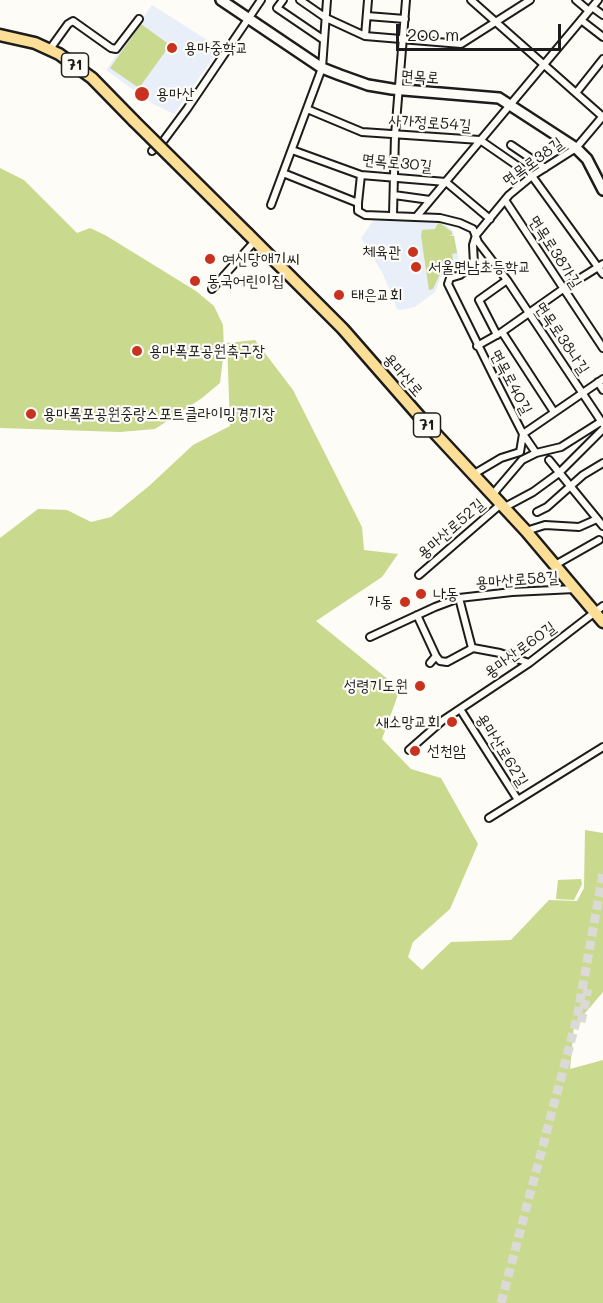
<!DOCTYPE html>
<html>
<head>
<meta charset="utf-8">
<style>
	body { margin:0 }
	#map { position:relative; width:603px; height:1303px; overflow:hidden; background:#fdfcf7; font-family:Mali,sans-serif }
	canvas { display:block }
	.scale { position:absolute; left:396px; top:24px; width:165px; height:27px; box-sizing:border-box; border:3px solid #1c1c1c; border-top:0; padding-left:8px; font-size:18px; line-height:21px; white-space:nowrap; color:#1c1c1c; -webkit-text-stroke:4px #fdfcf7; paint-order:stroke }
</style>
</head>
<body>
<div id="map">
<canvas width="603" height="1303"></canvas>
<div class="scale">200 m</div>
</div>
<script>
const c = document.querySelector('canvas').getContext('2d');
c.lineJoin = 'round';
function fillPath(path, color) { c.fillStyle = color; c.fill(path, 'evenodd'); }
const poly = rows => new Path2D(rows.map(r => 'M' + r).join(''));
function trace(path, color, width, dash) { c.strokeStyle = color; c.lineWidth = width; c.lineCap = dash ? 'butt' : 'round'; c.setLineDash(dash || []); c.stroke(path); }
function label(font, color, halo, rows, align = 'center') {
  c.font = font + ' Mali,"Poor Story",sans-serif'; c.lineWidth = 4.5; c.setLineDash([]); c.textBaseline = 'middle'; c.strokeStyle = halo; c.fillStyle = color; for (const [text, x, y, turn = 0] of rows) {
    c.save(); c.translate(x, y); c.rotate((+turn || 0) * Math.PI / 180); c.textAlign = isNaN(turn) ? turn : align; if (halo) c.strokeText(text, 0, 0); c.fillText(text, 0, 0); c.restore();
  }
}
fillPath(poly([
	[152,5,220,48,174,114,153,104,106,70],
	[397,219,441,221,453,231,459,258,457,265,441,277,435,292,415,307,401,310,397,309,383,274,361,238,373,221]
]), '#e9eff9');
fillPath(poly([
	[141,24,170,45,139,88,110,68],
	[0,168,24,180,77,233,90,228,105,235,196,291,214,306,223,325,224,350,220,383,202,398,155,429,120,432,0,428],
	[438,223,440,223,452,232,452,235,448,236,454,236,457,253,452,254,453,260,448,262,449,268,439,276,433,289,429,290,421,236,422,230,435,229],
	[255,340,293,390,362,527,364,550,398,554,382,577,316,621,400,689,382,739,411,769,441,778,478,844,450,909,413,942,408,957,422,970,451,942,511,940,549,900,577,901,584,888,585,830,603,833,603,992,574,1026,570,1069,603,1060,603,1303,0,1303,0,538,38,509,67,510,91,522,111,517,149,486,193,445,230,426,227,343],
	[581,879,582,884,574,900,556,899,558,880]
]), '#c9d98d');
trace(poly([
	[581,1022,588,989],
	[501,1303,577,1018,603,874]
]), '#dbdad6', 9, [9, 4.5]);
const street = poly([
	[283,0,277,8,324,40],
	[300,0,326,18,365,36,461,44,530,0],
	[471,0,603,117],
	[576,0,589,11],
	[592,7,603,15],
	[367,16,405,19],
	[581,20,603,37],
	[365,36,368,0],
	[50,49,68,24,73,21,111,48,116,49,139,19],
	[576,93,603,59],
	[307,109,362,132,480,140,532,176,603,274],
	[511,145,545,168],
	[292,150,361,175,446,182,490,219],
	[152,151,164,140,187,109,261,0],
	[283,173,358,203,358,211,365,215,440,218,460,223,473,229,478,242,507,280,603,424],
	[394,195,430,200],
	[505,200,603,348],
	[358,203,361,175],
	[271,205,322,68,327,0],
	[393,215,395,135,406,0],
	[417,216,598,0],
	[212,289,255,241],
	[502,332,554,412],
	[497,335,479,300,507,280],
	[477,346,502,332,563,289,603,264],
	[598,382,603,390],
	[536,453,523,434,497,383,448,284,450,278,460,275,474,264,473,245,476,235,509,195,532,176,576,148,603,116],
	[549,460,603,526],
	[474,474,501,458,520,452,523,434,603,379],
	[493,494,522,460,536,453,561,447,602,421],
	[505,507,533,492,559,473,603,429],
	[537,512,547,507,583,475,603,463],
	[526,531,545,525,579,527,597,519],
	[555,565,599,540],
	[419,575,501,504],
	[459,598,472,648],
	[417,615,436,656],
	[370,637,435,607,459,598,512,592,575,589],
	[430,663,436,656,440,661,447,662,473,648,500,653,529,663],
	[460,709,518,800],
	[409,750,442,721,529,663,603,606],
	[489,818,603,747]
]);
const secondary = poly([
	[221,0,322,68,340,75,368,85,392,89,499,98,576,148,587,159,603,190]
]);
const primary = poly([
	[0,35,35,43,59,54,92,78,134,121],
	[248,234,343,329,420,417,526,531,603,622]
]);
trace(street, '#1c1c1c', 10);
trace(secondary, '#1c1c1c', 14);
trace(primary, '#1c1c1c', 15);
trace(street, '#fdfcf7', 6);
trace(secondary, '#fdfcf7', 9);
trace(primary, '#fdde96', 10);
const primaryBridge = poly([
	[134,121,248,234]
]);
trace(primaryBridge, '#1c1c1c', 15, []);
trace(primaryBridge, '#fdde96', 10);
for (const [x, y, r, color] of [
	[172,48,6,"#c8321e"],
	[142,94,8,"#c8321e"],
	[413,252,6,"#c8321e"],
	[210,259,6,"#c8321e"],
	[416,267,6,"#c8321e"],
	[195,281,6,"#c8321e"],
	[339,295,6,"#c8321e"],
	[137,351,6,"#c8321e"],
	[31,414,6,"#c8321e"],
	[421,594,6,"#c8321e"],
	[405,602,6,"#c8321e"],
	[420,686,6,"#c8321e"],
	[452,722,6,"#c8321e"],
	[415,751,6,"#c8321e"]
]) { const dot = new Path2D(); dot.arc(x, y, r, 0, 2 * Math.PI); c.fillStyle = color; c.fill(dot); trace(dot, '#fdfcf7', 2); }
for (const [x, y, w] of [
	[75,65,27],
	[427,425,27]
]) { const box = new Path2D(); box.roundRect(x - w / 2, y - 12, w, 24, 4.5); c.fillStyle = '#fdfcf7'; c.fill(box); trace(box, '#1c1c1c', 1.5); }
label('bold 15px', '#1c1c1c', null, [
	["71",75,65],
	["71",427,425]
]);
label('16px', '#1c1c1c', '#fdfcf7', [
	["용마중학교",184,48],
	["용마산",156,94],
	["체육관",401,252,"right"],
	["여신당애기씨",222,259],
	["서울면남초등학교",428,267],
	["동국어린이집",207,281],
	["태은교회",351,295],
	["용마폭포공원축구장",149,351],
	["용마폭포공원중랑스포트클라이밍경기장",43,414],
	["나동",433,594],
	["가동",393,602,"right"],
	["성령기도원",408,686,"right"],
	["새소망교회",440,722,"right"],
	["선천암",427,751]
], 'left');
label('16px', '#1c1c1c', '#fdfcf7', [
	["면목로",420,77,4],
	["사가정로54길",430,123,4],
	["면목로38길",533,162,-36],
	["면목로30길",397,163,6],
	["면목로38가길",555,252,57],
	["면목로38나길",562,338,56],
	["용마산로",403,375,49],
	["면목로40길",511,382,62],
	["용마산로52길",451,529,-41],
	["용마산로58길",517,580,-4],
	["용마산로60길",520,650,-36],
	["용마산로62길",502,750,58]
]);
</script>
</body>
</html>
